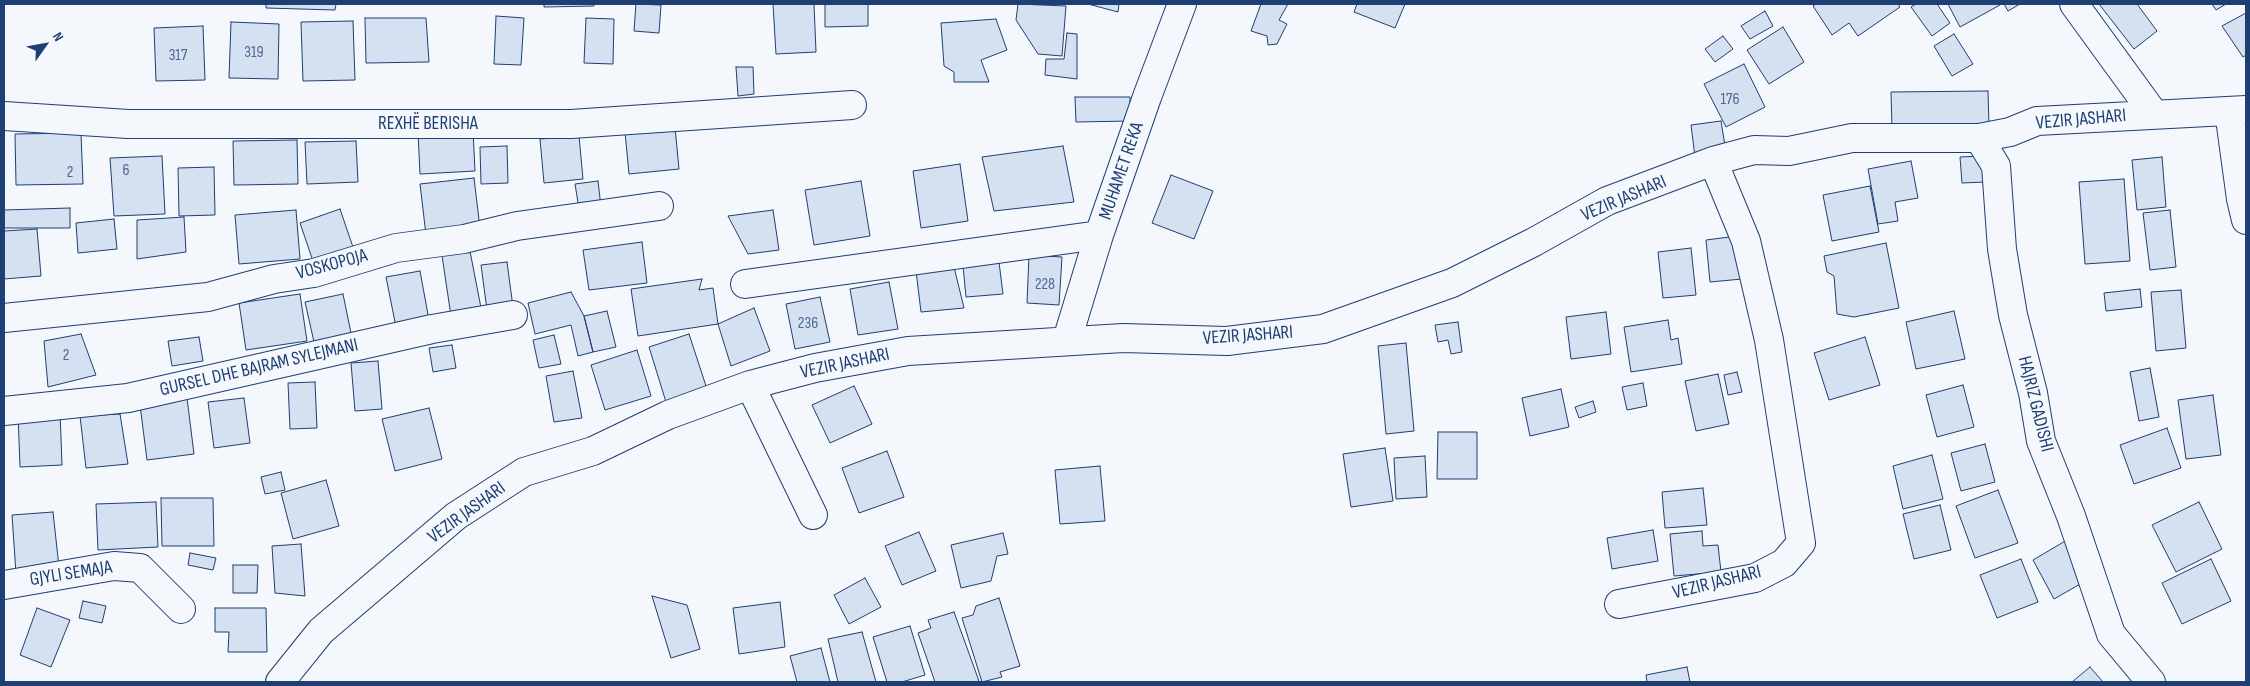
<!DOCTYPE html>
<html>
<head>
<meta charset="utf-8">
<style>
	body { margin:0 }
	#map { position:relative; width:2250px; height:686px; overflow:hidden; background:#f4f7fb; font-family:"Sofia Sans Condensed",sans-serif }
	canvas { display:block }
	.frame { position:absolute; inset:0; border:5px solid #1d3f73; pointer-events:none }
	.north { position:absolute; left:20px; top:20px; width:50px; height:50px; -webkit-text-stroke:4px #f4f7fb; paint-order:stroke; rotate:58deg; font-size:14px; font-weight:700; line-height:20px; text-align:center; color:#1d3f73 }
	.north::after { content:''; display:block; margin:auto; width:18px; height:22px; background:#1d3f73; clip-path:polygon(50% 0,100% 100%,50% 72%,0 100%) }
</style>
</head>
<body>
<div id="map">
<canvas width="2250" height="686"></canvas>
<div class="frame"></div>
<div class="north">N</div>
</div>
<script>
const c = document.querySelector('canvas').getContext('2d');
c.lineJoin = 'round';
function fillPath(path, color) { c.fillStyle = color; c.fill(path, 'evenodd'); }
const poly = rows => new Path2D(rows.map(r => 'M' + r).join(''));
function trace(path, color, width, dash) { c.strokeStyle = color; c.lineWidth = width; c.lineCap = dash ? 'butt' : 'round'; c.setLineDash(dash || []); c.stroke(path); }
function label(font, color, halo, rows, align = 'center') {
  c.font = font + ' "Sofia Sans Condensed",sans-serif'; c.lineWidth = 4; c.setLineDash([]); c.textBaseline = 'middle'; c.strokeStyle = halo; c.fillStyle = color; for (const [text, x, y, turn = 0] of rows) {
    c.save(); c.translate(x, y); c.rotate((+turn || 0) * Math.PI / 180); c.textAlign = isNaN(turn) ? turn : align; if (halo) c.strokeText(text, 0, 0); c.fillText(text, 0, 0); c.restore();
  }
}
const building = poly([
	[266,4,336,4,335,10,266,8,266,4],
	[544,4,594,4,594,6,544,7,544,4],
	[636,4,661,5,659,33,634,31,636,4],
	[773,4,814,4,816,52,776,54,773,4],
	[825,4,868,4,868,26,825,27,825,4],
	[1018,4,1066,6,1062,56,1038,54,1016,20,1018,4],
	[1088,4,1119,4,1118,12,1088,4],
	[1261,4,1288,4,1279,20,1287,24,1277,44,1268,45,1267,36,1251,31,1261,4],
	[1357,4,1405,4,1395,28,1354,12,1357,4],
	[1816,4,1898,4,1900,7,1858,36,1849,23,1832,35,1813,6,1816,4],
	[1916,4,1937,4,1950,23,1932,36,1911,7,1916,4],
	[1948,4,1999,4,2000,5,1960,27,1948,4],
	[2004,4,2020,4,2008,11,2004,4],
	[2099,4,2137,4,2157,31,2134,49,2099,4],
	[2212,4,2226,4,2216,10,2212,4],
	[1765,11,1773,26,1750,39,1741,26,1765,11],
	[2246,13,2246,55,2243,57,2222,26,2246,13],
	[496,16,524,18,521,65,494,64,496,16],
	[365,18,426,18,429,62,366,63,365,18],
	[586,18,614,19,613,64,584,63,586,18],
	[996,19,1007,50,981,60,989,82,954,82,954,72,944,66,941,23,996,19],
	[353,21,355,80,303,81,301,22,353,21],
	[231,22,279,24,278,79,229,78,231,22],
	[203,26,205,80,156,81,154,28,203,26],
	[1783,27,1804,62,1769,84,1747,50,1783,27],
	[1067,33,1077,34,1077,79,1045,75,1046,59,1064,59,1067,33],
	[1954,34,1973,64,1952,76,1934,46,1954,34],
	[1723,36,1733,49,1715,62,1705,49,1723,36],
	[1744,64,1765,107,1726,127,1704,84,1744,64],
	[736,67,753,67,754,94,738,96,736,67],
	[1988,91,1989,127,1892,128,1891,92,1988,91],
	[1075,97,1130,97,1130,121,1076,122,1075,97],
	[1721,121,1726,152,1695,157,1691,125,1721,121],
	[675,127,679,169,629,174,625,132,675,127],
	[473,130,475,171,420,174,418,132,473,130],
	[81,133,83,184,16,185,15,134,81,133],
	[579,136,583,179,544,183,540,139,579,136],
	[297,140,298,184,234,185,233,141,297,140],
	[356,141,358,182,307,184,305,142,356,141],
	[507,146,508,183,481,184,480,147,507,146],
	[1063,146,1074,202,994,211,982,157,1063,146],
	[162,156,165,214,114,216,110,158,162,156],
	[1984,156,1985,182,1962,183,1960,157,1984,156],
	[2162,157,2166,207,2137,210,2132,160,2162,157],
	[1911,161,1918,198,1895,202,1898,221,1878,224,1868,169,1911,161],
	[960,164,968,221,921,228,913,171,960,164],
	[214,167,215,215,179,216,178,168,214,167],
	[1171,175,1213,191,1194,239,1152,223,1171,175],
	[474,178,480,228,426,235,420,184,474,178],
	[2124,179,2130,261,2085,264,2079,182,2124,179],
	[598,181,601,207,579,209,575,184,598,181],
	[861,181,870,236,814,245,805,190,861,181],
	[1870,186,1879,232,1832,241,1823,195,1870,186],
	[70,208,70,228,4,228,4,210,70,208],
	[340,209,355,253,315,267,300,223,340,209],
	[296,210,300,259,239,264,235,215,296,210],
	[773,210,779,250,748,254,728,216,773,210],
	[2170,210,2176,267,2150,270,2143,213,2170,210],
	[184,217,186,252,137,259,137,220,184,217],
	[114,219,117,249,78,253,76,223,114,219],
	[37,229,41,276,4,279,4,231,37,229],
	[1737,236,1742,279,1710,282,1706,240,1737,236],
	[642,242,647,283,589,290,583,250,642,242],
	[1886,243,1899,308,1854,317,1837,314,1834,276,1827,272,1824,256,1886,243],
	[469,246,482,313,451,316,441,249,469,246],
	[1691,248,1696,295,1663,298,1658,252,1691,248],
	[1029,255,1062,257,1059,305,1027,303,1029,255],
	[507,262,513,307,487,310,481,265,507,262],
	[999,262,1003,294,966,297,963,266,999,262],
	[954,267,964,308,921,312,916,271,954,267],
	[420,271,429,320,396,327,386,277,420,271],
	[702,279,699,290,713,288,718,324,638,336,631,289,702,279],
	[889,282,898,329,858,335,850,289,889,282],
	[2140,289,2142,307,2106,311,2104,293,2140,289],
	[2181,290,2186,348,2156,351,2151,292,2181,290],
	[571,292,584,316,593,352,578,356,571,325,535,334,528,303,571,292],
	[300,294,307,341,246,350,239,303,300,294],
	[343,294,351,333,314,342,305,302,343,294],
	[820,297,830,342,795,349,786,304,820,297],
	[754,308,770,351,731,366,718,324,754,308],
	[607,311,616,347,593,352,584,316,607,311],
	[1954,311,1965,359,1916,369,1906,322,1954,311],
	[1606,312,1611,354,1571,359,1566,317,1606,312],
	[1668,320,1671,340,1678,338,1682,364,1631,372,1624,327,1668,320],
	[1458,322,1462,352,1451,354,1448,340,1438,342,1435,325,1458,322],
	[81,334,96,375,48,387,44,341,81,334],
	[689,334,707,389,666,402,649,347,689,334],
	[554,335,561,364,539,368,533,340,554,335],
	[199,337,203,361,172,366,168,341,199,337],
	[1865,337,1880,385,1829,400,1814,353,1865,337],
	[1406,343,1414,431,1386,434,1378,346,1406,343],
	[452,345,456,368,433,372,429,348,452,345],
	[637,350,651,396,605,410,591,365,637,350],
	[378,361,382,409,355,411,351,363,378,361],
	[2150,368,2159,417,2139,421,2130,372,2150,368],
	[573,371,582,418,554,422,546,376,573,371],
	[1737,372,1742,392,1728,395,1724,375,1737,372],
	[1718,374,1729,424,1696,431,1685,381,1718,374],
	[315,382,317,428,290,429,288,383,315,382],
	[1643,383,1647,406,1627,410,1622,387,1643,383],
	[1963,385,1974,427,1937,437,1926,395,1963,385],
	[854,386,872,424,830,443,812,405,854,386],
	[1561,389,1569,427,1530,436,1522,398,1561,389],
	[2213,395,2221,455,2186,459,2178,400,2213,395],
	[187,398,194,454,147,460,140,405,187,398],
	[244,398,250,443,214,448,208,402,244,398],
	[1593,401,1596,412,1579,418,1575,407,1593,401],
	[429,408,442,459,395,471,382,419,429,408],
	[60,411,62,465,20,467,18,413,60,411],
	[120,414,128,464,86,468,80,416,120,414],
	[2167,428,2181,468,2134,484,2120,445,2167,428],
	[1438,432,1477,432,1477,479,1437,479,1438,432],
	[1985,444,1995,482,1961,491,1951,453,1985,444],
	[1385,448,1393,501,1351,507,1343,454,1385,448],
	[887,451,904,497,859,513,842,468,887,451],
	[1932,455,1943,499,1903,509,1893,466,1932,455],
	[1425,456,1427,497,1396,499,1394,458,1425,456],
	[1100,466,1105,521,1060,524,1055,470,1100,466],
	[281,472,285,490,265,494,261,477,281,472],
	[326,480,339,526,293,539,281,493,326,480],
	[1703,488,1707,525,1665,528,1662,492,1703,488],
	[1998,490,2018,543,1975,558,1956,506,1998,490],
	[161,498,213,498,214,546,162,546,161,498],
	[156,502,158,547,98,550,96,504,156,502],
	[2199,502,2222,549,2176,572,2152,525,2199,502],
	[1940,505,1951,550,1914,559,1903,514,1940,505],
	[53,512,59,567,16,574,12,515,53,512],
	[1653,530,1658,561,1612,569,1607,538,1653,530],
	[1702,531,1703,546,1718,545,1721,572,1674,576,1670,534,1702,531],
	[919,532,936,571,902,585,885,546,919,532],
	[1003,533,1008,554,997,556,991,581,961,588,951,545,1003,533],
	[2067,540,2089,579,2054,599,2033,560,2067,540],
	[301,544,305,596,275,593,272,546,301,544],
	[190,553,216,558,213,570,188,565,190,553],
	[2021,559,2038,602,1997,618,1980,575,2021,559],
	[2211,559,2231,601,2182,624,2162,583,2211,559],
	[233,565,258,565,257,593,233,593,233,565],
	[865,578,881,607,849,624,834,595,865,578],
	[652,596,687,605,700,649,671,658,652,596],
	[999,598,1020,666,1000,672,1002,677,982,682,962,618,973,615,976,606,999,598],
	[83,601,106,606,102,623,79,618,83,601],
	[780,602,785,647,739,654,733,608,780,602],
	[37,608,70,620,51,667,20,655,37,608],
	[215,608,266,608,267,652,228,652,229,632,215,632,215,608],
	[954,612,979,681,975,682,935,682,918,633,931,628,928,620,954,612],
	[910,626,925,675,902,682,887,682,873,637,910,626],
	[862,632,876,682,838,682,828,639,862,632],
	[821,648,830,682,797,682,790,656,821,648],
	[1687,667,1690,682,1647,682,1646,675,1687,667],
	[2090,667,2103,682,2072,682,2090,667]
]);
fillPath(building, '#d5e0f0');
trace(building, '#1d3f73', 1);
const minor = poly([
	[2074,4,2154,114],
	[2229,111,2241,199,2246,220],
	[4,116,128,124,571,124,852,105],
	[1979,138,1996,166,2002,249,2013,315,2033,393,2041,441,2071,516,2111,634,2151,682],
	[745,284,1099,235],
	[4,318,208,297,274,279,314,273,396,248,464,239,517,226,659,206],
	[1067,340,1099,235,1147,97,1182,4],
	[750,385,813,515],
	[4,411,128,398,432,329,513,315],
	[4,585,114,566,140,568,181,609],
	[1619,604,1755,578,1784,563,1801,543,1769,340,1746,241,1713,161],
	[280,682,321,631,456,516,524,472,593,451,668,415,750,385,815,368,908,351,1123,338,1227,341,1323,329,1452,283,1534,242,1607,201,1713,161,1754,150,1789,151,1852,138,1979,138,2010,132,2037,121,2246,110]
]);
trace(minor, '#1d3f73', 30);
trace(minor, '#f4f7fb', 28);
label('16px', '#4b6792', null, [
	["319",254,53],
	["317",178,56],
	["176",1730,100],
	["6",126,171],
	["2",70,173],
	["228",1045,285],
	["236",808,324],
	["2",66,356]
]);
label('19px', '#1d3f73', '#f4f7fb', [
	["VEZIR JASHARI",2081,120,-5],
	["REXHË BERISHA",428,124],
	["MUHAMET REKA",1122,171,-71],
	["VEZIR JASHARI",1624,199,-23],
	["VOSKOPOJA",332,265,-15],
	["VEZIR JASHARI",1248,336,-4],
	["VEZIR JASHARI",845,364,-12],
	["GURSEL DHE BAJRAM SYLEJMANI",259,368,-13],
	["HAJRIZ GADISHI",2035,404,76],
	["VEZIR JASHARI",467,513,-36],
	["GJYLI SEMAJA",71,574,-9],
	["VEZIR JASHARI",1717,583,-14]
]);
</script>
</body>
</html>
